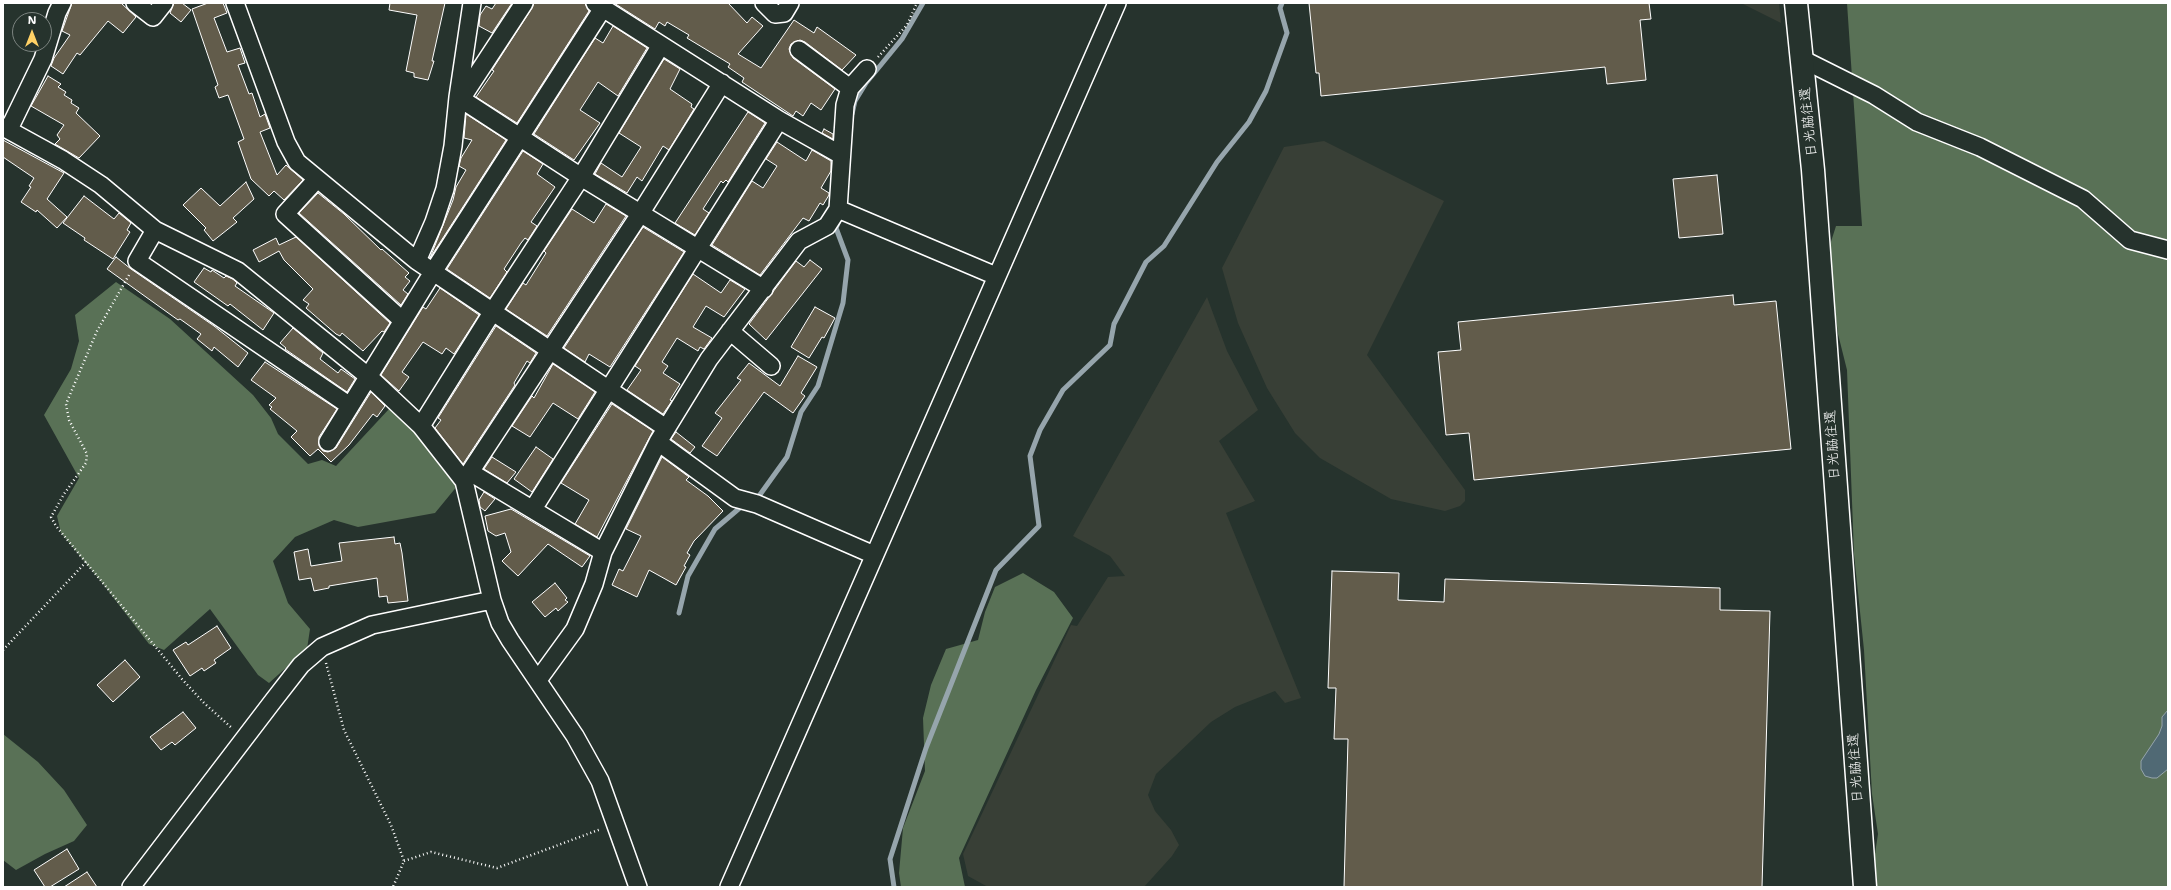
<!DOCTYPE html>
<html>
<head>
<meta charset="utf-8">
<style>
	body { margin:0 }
	#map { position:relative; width:2171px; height:890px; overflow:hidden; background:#26332d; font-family:"Shantell Sans",sans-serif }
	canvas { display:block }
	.frame { position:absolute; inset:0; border:4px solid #fff; pointer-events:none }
	.north { position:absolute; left:12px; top:12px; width:40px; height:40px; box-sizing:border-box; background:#26332d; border:1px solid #7d8581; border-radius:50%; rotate:0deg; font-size:11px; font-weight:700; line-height:16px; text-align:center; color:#fff }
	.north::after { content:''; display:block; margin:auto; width:14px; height:18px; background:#ffd166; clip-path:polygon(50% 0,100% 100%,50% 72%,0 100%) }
</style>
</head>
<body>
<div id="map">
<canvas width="2171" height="890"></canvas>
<div class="frame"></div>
<div class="north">N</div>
</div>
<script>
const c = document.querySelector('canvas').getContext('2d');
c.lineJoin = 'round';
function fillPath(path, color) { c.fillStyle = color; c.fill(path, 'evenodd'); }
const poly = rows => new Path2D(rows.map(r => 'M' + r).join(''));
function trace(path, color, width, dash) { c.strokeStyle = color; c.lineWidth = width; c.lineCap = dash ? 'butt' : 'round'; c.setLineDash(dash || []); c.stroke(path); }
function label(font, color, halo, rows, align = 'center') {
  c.font = font + ' "Shantell Sans","Klee One",sans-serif'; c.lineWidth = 3; c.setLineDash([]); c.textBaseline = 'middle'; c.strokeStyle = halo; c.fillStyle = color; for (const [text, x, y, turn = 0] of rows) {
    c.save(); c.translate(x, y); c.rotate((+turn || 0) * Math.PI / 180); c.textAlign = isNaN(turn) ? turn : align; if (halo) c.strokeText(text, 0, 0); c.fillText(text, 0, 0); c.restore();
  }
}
fillPath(poly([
	[1741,3,1779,3,1781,23],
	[1324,141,1444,201,1367,355,1465,490,1465,501,1460,506,1445,511,1391,499,1320,458,1295,433,1267,388,1238,323,1222,268,1284,147],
	[1207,297,1227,351,1258,410,1219,441,1255,501,1226,513,1301,698,1285,703,1275,691,1235,707,1211,722,1156,774,1148,795,1155,811,1171,830,1179,845,1172,856,1144,887,988,887,968,876,963,854,1071,625,1077,626,1108,577,1125,576,1110,556,1073,536]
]), '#383f36');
fillPath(poly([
	[1847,3,2168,3,2168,887,1876,887,1873,867,1878,834,1872,794,1864,650,1854,554,1847,370,1838,334,1828,251,1836,226,1862,226],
	[116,282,170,319,253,395,271,418,278,434,308,464,322,460,336,466,389,409,422,437,458,485,435,513,358,527,334,520,295,537,273,561,288,603,310,629,307,649,269,683,258,675,210,609,164,650,149,644,103,584,61,533,57,516,79,478,44,415,71,369,79,341,75,315],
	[1023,573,1054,592,1073,618,1036,690,959,858,965,887,901,887,899,873,903,828,925,771,923,718,931,685,946,649,978,640,985,612,995,587],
	[3,734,38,762,64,790,87,825,74,841,45,854,16,870,3,860]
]), '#597156');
const water = poly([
	[2168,710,2168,769,2157,778,2152,778,2145,776,2141,769,2141,761,2159,734,2162,726,2162,717,2168,710]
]);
fillPath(water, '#506974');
trace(water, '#96a5ac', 1);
trace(poly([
	[852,114,855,101,866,83,902,39,923,3],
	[759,496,787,457,801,412,818,386,843,303,848,260,836,228,838,223],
	[679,613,688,576,715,529,742,506],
	[894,887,890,859,926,748,996,570,1039,526,1030,456,1040,430,1063,390,1110,345,1114,324,1146,262,1164,246,1217,162,1249,122,1266,91,1287,33,1280,8,1282,3]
]), '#96a5ac', 5);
const building = poly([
	[72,3,121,3,136,17,123,33,108,21,80,55,77,53,63,74,51,66,54,58,70,35,62,31,72,3],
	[174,3,182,3,191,10,181,22,170,13,174,3],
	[208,3,223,3,227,13,214,18,227,52,240,48,245,63,238,65,249,94,252,93,260,117,265,114,270,128,260,132,277,175,286,165,303,180,284,200,274,191,269,196,251,179,238,142,244,139,228,95,219,98,215,87,218,85,192,9,208,3],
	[390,3,445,3,432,61,434,61,428,80,414,77,414,73,406,71,417,15,389,10,390,3],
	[496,3,512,3,492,33,479,26,480,15,486,6,492,9,496,3],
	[534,3,585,3,589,11,517,123,476,97,494,71,492,70,532,8,534,3],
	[614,3,728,3,747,23,752,17,763,26,738,54,761,68,794,20,814,33,817,27,856,55,842,70,805,42,800,40,791,44,789,49,793,58,835,89,821,110,811,103,803,116,796,111,793,116,742,82,744,78,728,67,730,64,687,38,689,35,667,22,665,26,659,22,655,29,614,3],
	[1309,3,1649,3,1651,19,1640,20,1646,80,1607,84,1605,67,1321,96,1319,73,1316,73,1309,3],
	[613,26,647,48,618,96,598,82,580,110,600,123,574,160,534,134,595,38,603,43,613,26],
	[664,59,680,69,670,89,692,104,691,107,694,109,669,150,663,146,642,181,637,177,627,193,595,174,601,163,622,177,641,147,619,133,664,59],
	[48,76,61,84,58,87,66,92,64,95,72,100,71,103,79,108,76,113,100,136,79,158,55,144,60,139,57,135,64,125,31,106,48,76],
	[748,112,765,123,728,182,726,180,723,183,721,181,703,209,709,213,695,235,675,223,748,112],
	[466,114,506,140,430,258,453,200,456,187,466,170,459,166,461,158,472,140,464,138,466,114],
	[824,129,833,134,833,139,822,133,824,129],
	[3,140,64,173,47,199,67,217,57,228,37,210,36,212,21,202,31,187,29,186,34,178,3,157,3,140],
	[777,142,806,161,812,150,831,161,831,171,821,188,829,193,829,195,823,205,820,203,809,221,803,218,760,275,712,245,752,181,763,188,777,166,766,159,777,142],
	[523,151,543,164,537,174,555,187,531,222,537,226,528,240,525,238,521,243,504,269,507,272,490,298,447,269,523,151],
	[1717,175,1723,234,1679,238,1673,179,1717,175],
	[246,182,254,199,233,218,237,222,213,241,204,230,206,228,183,205,201,188,220,206,246,182],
	[318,193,344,214,381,250,382,249,409,273,405,277,410,281,403,290,408,294,401,305,299,213,318,193],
	[84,196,114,219,119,213,131,223,127,230,130,232,113,259,84,240,85,238,63,223,84,196],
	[606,204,626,216,547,336,506,309,523,283,526,285,546,253,544,251,572,209,594,223,606,204],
	[643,227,684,252,610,367,589,354,585,362,564,348,643,227],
	[296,237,390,323,384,332,382,331,363,351,342,333,340,336,336,334,306,308,309,304,303,300,313,289,284,260,279,251,259,262,253,250,276,238,279,245,296,237],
	[116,257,131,269,214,326,248,353,238,367,214,347,212,351,197,339,201,334,180,319,178,320,107,269,116,257],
	[810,260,822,269,766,340,749,324,796,261,804,267,810,260],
	[204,268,211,272,212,270,224,278,226,276,233,279,237,283,235,286,274,313,263,330,230,304,228,306,194,282,204,268],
	[693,274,721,293,730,280,745,289,724,317,706,306,693,327,712,338,704,349,700,347,698,351,677,338,662,362,668,366,663,373,680,384,670,400,672,401,663,414,627,390,641,370,635,366,693,274],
	[440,288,479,315,454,354,446,348,442,354,423,342,402,372,409,377,399,391,381,375,423,307,426,309,440,288],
	[1733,295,1734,305,1776,301,1791,449,1474,480,1469,433,1446,435,1438,352,1461,350,1458,322,1733,295],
	[815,307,835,318,824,338,822,337,809,358,791,347,815,307],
	[496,326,536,353,530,363,527,361,514,383,515,385,463,464,435,428,441,420,438,418,496,326],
	[293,328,323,353,320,359,338,373,341,369,355,379,347,392,285,349,286,348,280,343,293,328],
	[798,356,817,367,801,393,805,396,793,413,764,392,717,456,702,446,722,418,715,413,741,380,737,378,749,363,780,386,798,356],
	[265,362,337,409,319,437,319,446,323,451,328,452,336,448,371,392,385,406,377,417,373,414,349,445,331,462,318,449,310,456,291,437,297,431,270,409,272,407,269,405,276,398,251,380,265,362],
	[553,364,595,392,578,419,553,403,530,437,512,426,532,396,534,398,553,364],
	[612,404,653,431,597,537,575,524,589,500,561,483,612,404],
	[676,432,695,447,690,453,671,439,676,432],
	[536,447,553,459,532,492,514,479,536,447],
	[492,457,516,472,507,483,484,469,492,457],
	[662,457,689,477,686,480,708,496,723,511,694,541,687,553,690,555,684,566,686,567,676,585,649,570,637,597,612,585,619,569,623,571,641,536,626,529,662,457],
	[484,492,495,499,485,511,480,507,479,500,484,492],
	[511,509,590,556,582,567,548,544,518,576,502,561,511,552,505,533,496,536,488,531,485,516,511,509],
	[394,537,395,544,400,543,402,553,408,601,388,603,387,596,379,597,377,578,329,586,329,588,314,591,311,578,299,580,294,552,308,549,311,566,342,561,339,543,394,537],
	[1332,571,1399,573,1398,600,1444,602,1445,579,1720,588,1720,610,1770,611,1762,887,1344,887,1348,739,1334,739,1336,688,1328,688,1332,571],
	[555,583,567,598,565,600,568,602,558,611,556,608,545,617,532,602,555,583],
	[217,626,231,648,214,660,216,663,204,671,202,668,190,676,173,650,186,642,188,645,217,626],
	[125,660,140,677,113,702,97,685,125,660],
	[183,712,196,728,175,745,172,742,161,750,150,737,183,712],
	[67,849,79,869,50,887,45,887,34,870,67,849],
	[87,872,97,887,64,887,87,872]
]);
fillPath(building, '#625c4b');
trace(building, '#fff', 1);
const minor = poly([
	[135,3,153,17,164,3],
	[235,3,286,142,297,162,417,261,666,428],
	[595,3,779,120,841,155],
	[764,3,775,14,784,13,790,3],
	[799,50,850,88],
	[1802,59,1874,95,1917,122,1980,147,2083,199,2130,240,2168,250],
	[458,97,581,177,764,289],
	[461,99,524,3],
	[3,127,63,160,101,185,155,230,238,271,369,377,421,426,464,481,492,600,500,623,510,640,575,736,600,781,638,887],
	[9,129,43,59,57,13,62,3],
	[317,179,285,214,403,321],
	[838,209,996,276],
	[155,230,137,261,350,406],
	[417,261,434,222,445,189,453,146,458,97,472,3],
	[730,331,771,366],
	[421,426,493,311,581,177,661,45],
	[328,442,433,272,603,8],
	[658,442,735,498,757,504,874,555],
	[470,472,603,552],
	[464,481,640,214,722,83],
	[533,509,779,120],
	[538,680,575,629,594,584,603,552,658,442,709,359,799,241,827,226,838,209,845,105,850,88,867,69],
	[131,887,273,701,301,665,322,647,372,625,492,600],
	[729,887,1117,3]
]);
const highway = poly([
	[1796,3,1813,170,1865,887]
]);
trace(minor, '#fff', 20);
trace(highway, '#fff', 25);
trace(poly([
	[878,57,907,25,917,3],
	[129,275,97,331,66,404,69,420,87,454,86,463,64,494,51,517,56,526,182,679,204,703,233,729],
	[3,650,87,561],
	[326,663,344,730,391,825,404,861,393,887],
	[404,861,431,852,497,868,601,829]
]), '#fff', 2.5, [1, 3]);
trace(minor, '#26332d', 17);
trace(highway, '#26332d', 22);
label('14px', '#fff', '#26332d', [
	["日光脇往還",1809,122,-96],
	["日光脇往還",1833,445,-94],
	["日光脇往還",1856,768,-94]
]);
</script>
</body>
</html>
